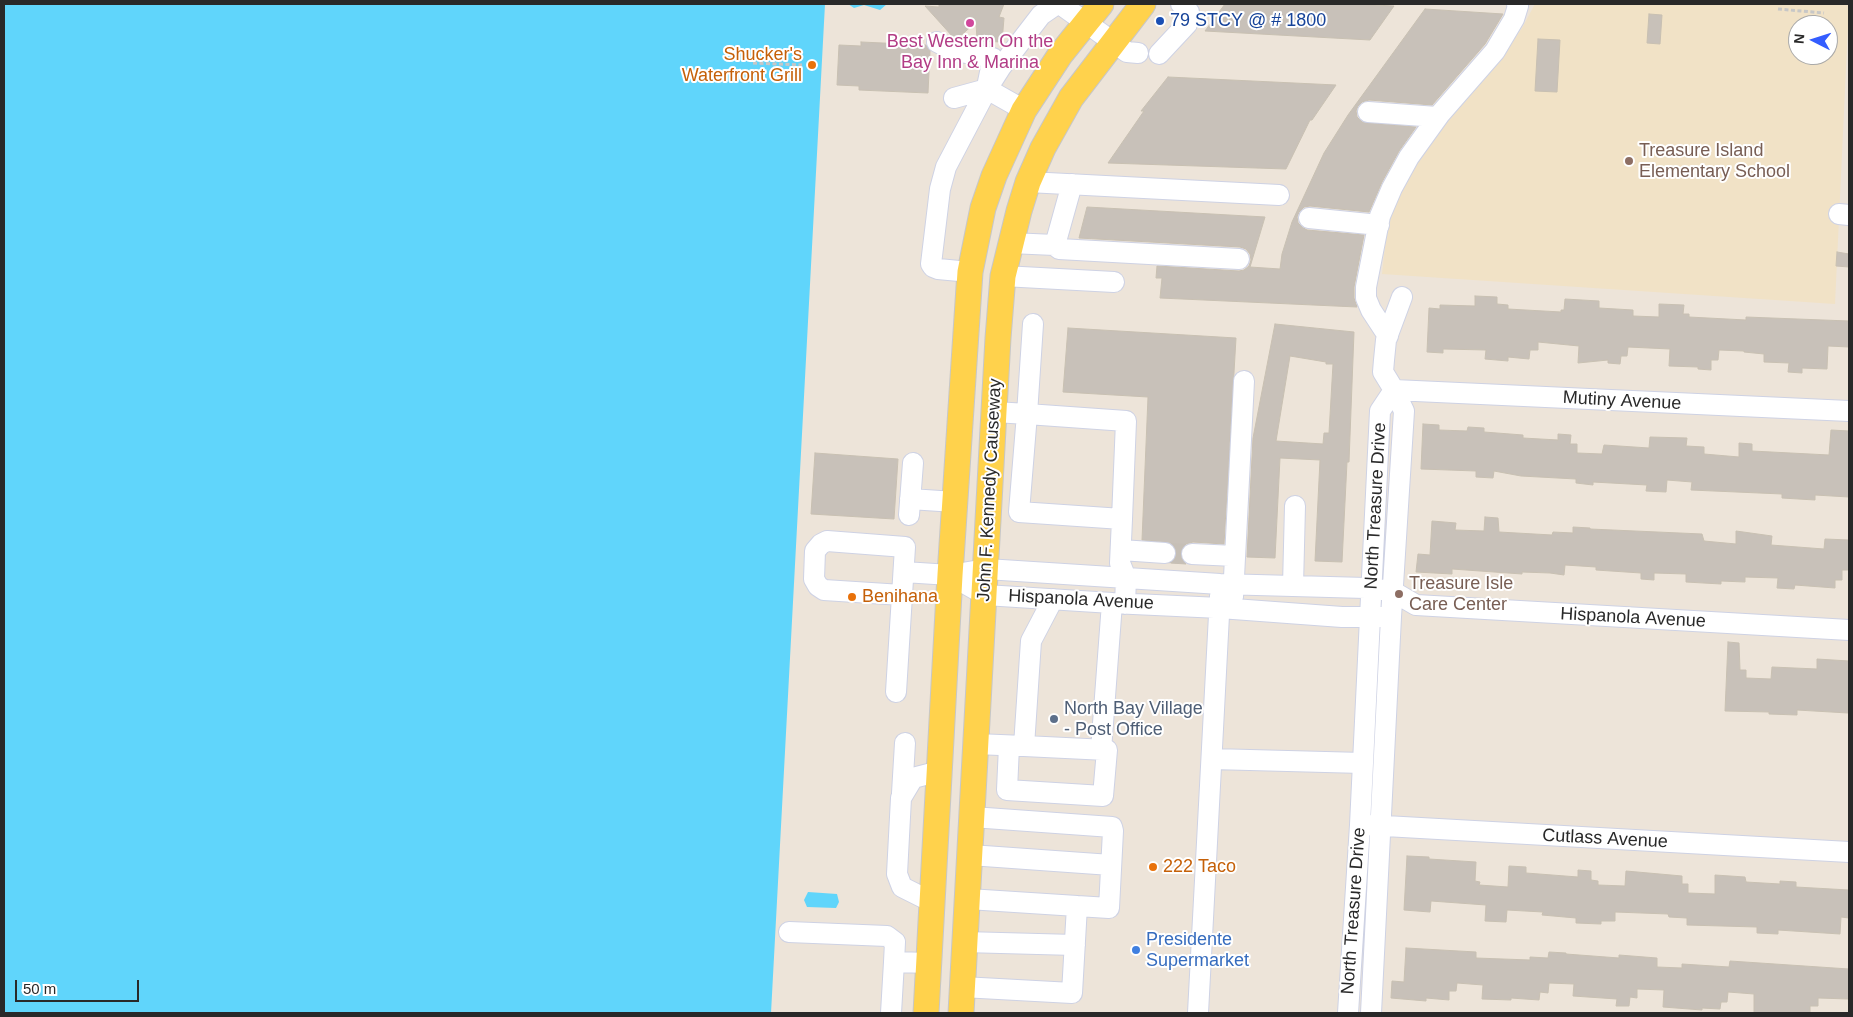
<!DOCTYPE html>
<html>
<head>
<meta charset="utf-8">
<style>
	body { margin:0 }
	#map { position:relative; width:1853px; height:1017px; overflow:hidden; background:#ede4d9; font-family:Helvetica,sans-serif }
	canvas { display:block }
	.frame { position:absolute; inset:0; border:5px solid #292929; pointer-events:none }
	.north { position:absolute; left:1788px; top:15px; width:50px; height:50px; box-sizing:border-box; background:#fff; border:1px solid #a9a9a9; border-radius:50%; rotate:275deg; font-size:14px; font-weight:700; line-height:20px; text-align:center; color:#292929 }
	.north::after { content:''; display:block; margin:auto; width:18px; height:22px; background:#345dff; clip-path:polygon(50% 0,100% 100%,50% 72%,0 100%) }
	.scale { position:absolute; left:15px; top:980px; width:124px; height:22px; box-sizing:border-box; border:2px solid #292929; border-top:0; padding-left:6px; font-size:15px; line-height:18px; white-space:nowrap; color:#292929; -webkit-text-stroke:4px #fff; paint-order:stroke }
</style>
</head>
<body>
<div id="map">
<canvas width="1853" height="1017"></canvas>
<div class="frame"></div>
<div class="north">N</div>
<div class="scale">50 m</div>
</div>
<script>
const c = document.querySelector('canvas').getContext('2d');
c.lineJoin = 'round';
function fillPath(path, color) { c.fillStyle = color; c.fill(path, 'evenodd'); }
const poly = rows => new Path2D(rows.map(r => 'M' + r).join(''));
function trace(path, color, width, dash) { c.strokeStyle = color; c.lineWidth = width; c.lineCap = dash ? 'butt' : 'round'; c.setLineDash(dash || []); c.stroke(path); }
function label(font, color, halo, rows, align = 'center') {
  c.font = font + ' Helvetica,sans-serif'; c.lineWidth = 4; c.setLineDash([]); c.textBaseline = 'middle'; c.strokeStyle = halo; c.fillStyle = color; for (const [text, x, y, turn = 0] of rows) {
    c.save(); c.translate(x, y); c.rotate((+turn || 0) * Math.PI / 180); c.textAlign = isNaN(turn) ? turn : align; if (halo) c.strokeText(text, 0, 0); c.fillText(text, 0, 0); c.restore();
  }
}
fillPath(poly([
	[1535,4,1849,4,1835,304,1382,274,1387,228,1399,187,1434,135,1490,73,1522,28],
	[1798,25,1828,25,1828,55,1798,55]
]), '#f1e2c6');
fillPath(poly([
	[4,4,825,4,771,1013,4,1013],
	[848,4,887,4,880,10,864,5,854,8],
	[808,892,837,894,839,902,836,908,807,907,804,900]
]), '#60d5fb');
const building = poly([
	[939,4,1004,4,999,17,1004,18,1002,42,977,41,976,22,957,39,953,37,925,6,939,7,939,4],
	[1225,4,1356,4,1394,6,1370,40,1205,31,1225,4],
	[1425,9,1503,14,1485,44,1432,105,1369,100,1362,102,1358,106,1356,111,1357,117,1362,122,1416,127,1399,151,1382,182,1369,212,1310,206,1304,207,1299,212,1297,217,1298,223,1302,227,1307,230,1364,235,1354,287,1354,298,1357,307,1160,298,1162,278,1156,278,1157,266,1239,271,1244,270,1249,266,1251,260,1250,254,1246,249,1240,247,1079,238,1087,207,1265,217,1250,267,1280,269,1282,254,1292,222,1324,153,1348,115,1425,9],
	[1649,14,1662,15,1660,44,1647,43,1649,14],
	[1538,39,1560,40,1557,92,1535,91,1538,39],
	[861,42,926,45,930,51,928,93,859,90,859,86,837,85,839,45,861,46,861,42],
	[1168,77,1336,85,1312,120,1310,120,1286,169,1108,163,1144,111,1141,111,1168,77],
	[1837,252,1849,254,1849,267,1836,266,1837,252],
	[1475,296,1497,297,1497,304,1508,305,1508,309,1561,312,1561,310,1564,310,1565,299,1599,301,1599,308,1633,310,1633,316,1659,317,1659,304,1684,305,1683,314,1689,314,1689,317,1746,320,1746,317,1849,321,1849,347,1828,346,1827,369,1802,368,1802,373,1788,372,1789,363,1764,362,1764,354,1744,352,1744,351,1719,350,1718,360,1711,360,1711,370,1698,369,1698,367,1669,366,1670,349,1628,347,1627,356,1621,356,1620,364,1608,363,1608,360,1578,363,1579,346,1538,342,1538,350,1530,350,1529,359,1508,357,1508,361,1485,359,1486,350,1443,349,1443,353,1427,352,1429,308,1440,309,1440,305,1475,306,1475,296],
	[1275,324,1354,332,1349,462,1347,462,1342,562,1315,561,1320,460,1280,458,1275,558,1247,557,1253,438,1275,324],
	[1290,356,1326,362,1326,364,1333,364,1329,433,1324,433,1323,444,1276,441,1290,356],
	[1068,328,1236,338,1224,544,1193,542,1186,544,1182,548,1180,554,1182,560,1186,564,1171,563,1175,559,1177,553,1175,547,1171,543,1142,540,1148,397,1063,392,1068,328],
	[1423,424,1439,425,1439,430,1467,431,1468,427,1484,428,1484,432,1523,435,1523,438,1558,440,1558,434,1571,435,1570,444,1577,444,1577,453,1602,454,1604,445,1649,448,1650,437,1687,438,1686,446,1704,447,1704,454,1739,457,1739,443,1752,444,1752,451,1829,455,1831,430,1849,431,1849,497,1815,495,1815,500,1782,498,1782,494,1691,490,1692,482,1667,480,1666,492,1646,491,1647,485,1593,482,1593,485,1576,483,1576,479,1521,476,1494,471,1493,478,1476,477,1476,471,1421,469,1423,424],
	[815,453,898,459,894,519,811,514,815,453],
	[1485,517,1498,518,1499,532,1552,535,1553,532,1573,533,1573,527,1590,528,1590,529,1702,534,1704,541,1736,544,1736,531,1772,536,1771,545,1824,549,1825,539,1849,540,1849,570,1842,570,1842,580,1835,580,1835,588,1795,585,1794,589,1777,588,1778,578,1745,577,1745,582,1721,581,1721,584,1686,582,1686,574,1654,573,1654,580,1641,579,1641,573,1596,570,1596,567,1565,565,1564,575,1550,573,1522,572,1522,574,1452,569,1452,574,1416,572,1418,554,1430,555,1432,521,1456,523,1455,530,1484,531,1485,517],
	[1728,642,1739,643,1740,670,1746,670,1746,678,1771,679,1772,667,1817,669,1817,659,1849,661,1848,713,1797,710,1797,715,1769,714,1769,712,1725,711,1728,642],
	[1407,856,1429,857,1429,859,1476,862,1475,881,1480,882,1479,885,1508,887,1509,866,1526,867,1526,873,1578,877,1578,870,1591,871,1591,880,1598,881,1598,885,1625,886,1626,871,1682,876,1682,884,1688,884,1688,893,1715,894,1715,875,1745,877,1746,882,1780,884,1780,881,1796,882,1796,887,1849,890,1849,918,1841,917,1840,934,1778,930,1778,934,1757,933,1757,927,1687,925,1687,918,1669,917,1668,914,1615,912,1615,921,1601,921,1601,924,1576,923,1576,918,1542,915,1543,912,1507,910,1506,922,1485,921,1486,905,1431,901,1430,912,1404,910,1407,856],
	[1406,948,1476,952,1476,958,1530,960,1530,957,1548,958,1549,952,1566,953,1566,954,1619,958,1619,955,1657,958,1657,967,1682,968,1682,964,1729,967,1730,961,1849,969,1849,999,1818,998,1818,1006,1810,1006,1810,1013,1754,1013,1754,994,1728,992,1727,1002,1721,1002,1720,1009,1702,1008,1702,1010,1663,1007,1664,990,1637,989,1637,998,1630,997,1629,1006,1616,1006,1617,999,1573,996,1574,984,1549,983,1548,993,1540,992,1539,1000,1511,998,1511,1000,1482,999,1483,985,1457,983,1456,991,1449,991,1449,1000,1426,998,1426,1001,1391,998,1392,981,1404,982,1406,948]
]);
fillPath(building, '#c8c1b9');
trace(building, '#c8c0b2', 1);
trace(poly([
	[1165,553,1192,554]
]), '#c6bfb6', 20, [20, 10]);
const minor = poly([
	[1060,4,1127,52,1138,53],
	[937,42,955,51,993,58,988,82],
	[1159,54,1187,24,1189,12,1181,4],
	[954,98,987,89,1024,110],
	[1368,112,1437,117],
	[1028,182,1279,195],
	[1839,214,1849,215],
	[1309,218,1379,225],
	[1010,243,1055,245,1059,249,1239,259],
	[1055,245,1072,184],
	[970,272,938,269,933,267,931,264,940,189,946,167,987,89,1001,67,1041,15,1057,4],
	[1003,276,1114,282],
	[1388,336,1371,310,1366,298,1366,287,1380,216,1392,188,1409,157,1440,114,1495,51,1514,19,1518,6,1517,4],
	[1394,390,1849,411],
	[995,412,1027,414,1033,324],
	[910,499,955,502],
	[909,515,913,463],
	[1122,519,1126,421,1027,414,1019,512,1122,519,1120,563,1126,578,1125,604],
	[1121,550,1165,553],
	[1192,554,1235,556],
	[904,572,950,575,986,569,1220,584,1366,588,1392,591,1416,605,1849,630],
	[950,575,985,595,1112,603,1220,608,1342,617,1382,617],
	[1293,586,1295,506],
	[1233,597,1244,381],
	[896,692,905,547,827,541,821,544,815,551,814,579,818,586,824,590,902,595],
	[976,744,1024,746,1031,641,1053,599],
	[1009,746,1007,790,1103,796,1107,750,1024,746],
	[1101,750,1112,603],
	[1212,759,1363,763],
	[902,793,905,743],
	[1367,825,1849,852],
	[970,855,1111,865],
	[968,899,1077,906],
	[932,902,902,887,897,874,901,798,913,778,940,771],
	[789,932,887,936,895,942,894,962],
	[964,942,1075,945],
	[962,987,1072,993,1077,906,1109,908,1113,831,1112,827,972,817],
	[891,1013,894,962,929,963],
	[1198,1013,1220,596],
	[1348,1013,1360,825,1380,411,1394,390],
	[1371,1013,1391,617,1404,411,1394,390,1383,372,1384,360,1386,340,1402,297]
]);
const major = poly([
	[926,1013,950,575,970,272,983,208,994,176,1024,110,1060,55,1101,4],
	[961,1013,998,338,1003,276,1019,211,1028,182,1043,148,1071,98,1143,4]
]);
trace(minor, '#ced2e4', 22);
trace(major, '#c7c7c7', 27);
trace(poly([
	[1778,9,1824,13],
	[753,63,802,65]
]), '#c7c7c7', 3, [4, 2.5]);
trace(minor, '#fff', 20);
trace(major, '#ffd24c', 25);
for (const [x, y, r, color] of [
	[1160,21,5,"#1a4fb4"],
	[970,23,5,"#d1479c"],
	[812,65,5,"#e8710a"],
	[1629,161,5,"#8d6e63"],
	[1399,594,5,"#8d6e63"],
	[852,597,5,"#e8710a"],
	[1054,719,5,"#5c6f8a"],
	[1153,867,5,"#e8710a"],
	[1136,950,5,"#3f7fe0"]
]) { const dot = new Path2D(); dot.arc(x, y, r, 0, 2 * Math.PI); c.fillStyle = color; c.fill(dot); trace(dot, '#fff', 2); }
label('18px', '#164399', '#fff', [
	["79 STCY @ # 1800",1170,21]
], 'left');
label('18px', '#b23c85', '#fff', [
	["Best Western On the",970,42],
	["Bay Inn & Marina",970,63]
]);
label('18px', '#c56008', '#fff', [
	["Shucker's",802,55,"right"],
	["Waterfront Grill",802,76,"right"],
	["Benihana",862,597],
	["222 Taco",1163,867]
], 'left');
label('18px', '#785e54', '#fff', [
	["Treasure Island",1639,151],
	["Elementary School",1639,172],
	["Treasure Isle",1409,584],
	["Care Center",1409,605]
], 'left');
label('18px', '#292929', '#fff', [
	["Mutiny Avenue",1622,401,3],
	["John F. Kennedy Causeway",990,490,-87],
	["North Treasure Drive",1376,506,-87],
	["Hispanola Avenue",1081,600,3],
	["Hispanola Avenue",1633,618,3],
	["Cutlass Avenue",1605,839,3],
	["North Treasure Drive",1354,911,-86]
]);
label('18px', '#4e5e75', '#fff', [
	["North Bay Village",1064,709],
	["- Post Office",1064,730]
], 'left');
label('18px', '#366cbe', '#fff', [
	["Presidente",1146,940],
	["Supermarket",1146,961]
], 'left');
</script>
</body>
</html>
